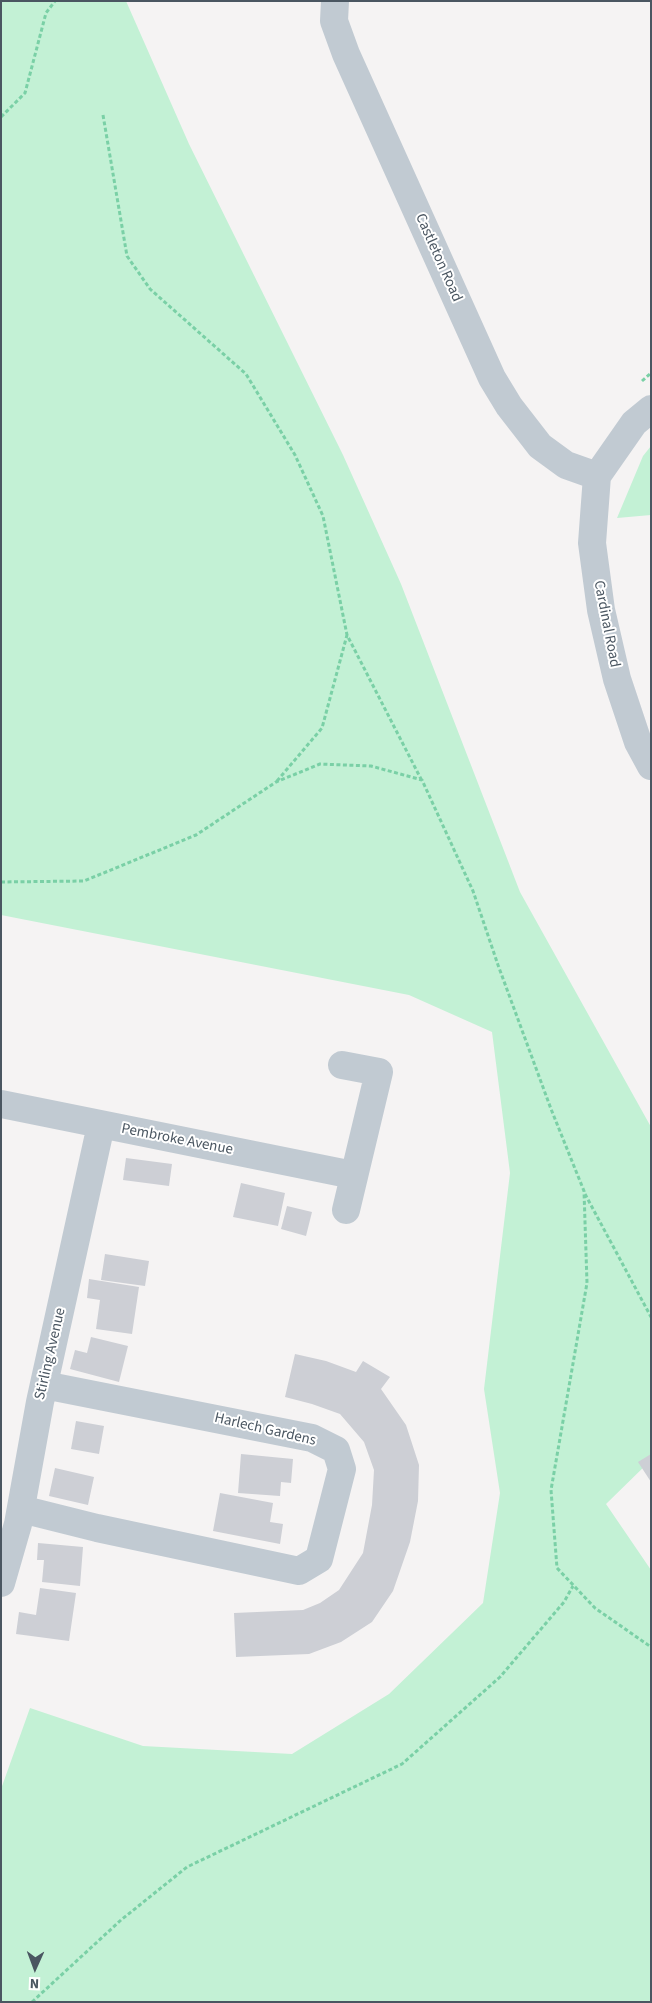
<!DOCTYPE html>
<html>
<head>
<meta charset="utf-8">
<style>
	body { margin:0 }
	#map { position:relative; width:652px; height:2003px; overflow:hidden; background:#f5f3f3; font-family:"Source Sans 3",sans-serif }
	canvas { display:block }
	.frame { position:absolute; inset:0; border:2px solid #4a5661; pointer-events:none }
	.north { position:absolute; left:10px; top:1943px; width:50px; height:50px; -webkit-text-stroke:4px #fff; paint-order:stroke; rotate:182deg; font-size:14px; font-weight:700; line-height:20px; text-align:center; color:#4a5661 }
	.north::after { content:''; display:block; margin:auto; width:18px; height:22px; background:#4a5661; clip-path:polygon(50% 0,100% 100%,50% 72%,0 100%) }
</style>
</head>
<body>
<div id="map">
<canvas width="652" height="2003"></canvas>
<div class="frame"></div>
<div class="north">N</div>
</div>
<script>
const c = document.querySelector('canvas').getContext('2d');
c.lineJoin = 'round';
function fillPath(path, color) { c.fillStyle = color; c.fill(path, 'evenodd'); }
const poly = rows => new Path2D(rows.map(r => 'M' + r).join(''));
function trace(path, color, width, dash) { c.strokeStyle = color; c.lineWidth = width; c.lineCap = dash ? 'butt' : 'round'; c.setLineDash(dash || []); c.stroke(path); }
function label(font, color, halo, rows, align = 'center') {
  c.font = font + ' "Source Sans 3",sans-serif'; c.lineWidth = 4; c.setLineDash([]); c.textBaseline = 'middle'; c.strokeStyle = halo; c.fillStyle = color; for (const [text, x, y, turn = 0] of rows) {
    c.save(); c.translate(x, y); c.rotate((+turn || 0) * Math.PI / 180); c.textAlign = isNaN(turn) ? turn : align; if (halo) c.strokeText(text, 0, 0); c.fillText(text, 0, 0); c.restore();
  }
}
fillPath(poly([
	[1,1,126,1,189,144,343,455,401,584,520,892,651,1127,651,1460,606,1504,651,1570,651,2002,1,2002,1,1789,30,1708,143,1746,292,1754,389,1694,483,1603,500,1493,484,1389,510,1173,492,1032,409,995,1,915],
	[651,446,651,515,617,518,643,456]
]), '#c3f1d5');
fillPath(poly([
	[126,1158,172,1164,169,1186,123,1180],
	[241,1183,285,1193,278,1226,233,1217],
	[287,1206,312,1212,306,1236,281,1229],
	[105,1254,149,1261,145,1286,101,1280],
	[89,1279,139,1287,132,1334,96,1329,100,1300,87,1298],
	[91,1337,128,1346,119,1382,70,1369,75,1350,87,1353],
	[295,1354,326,1361,356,1372,363,1361,390,1377,381,1389,406,1425,419,1465,418,1501,410,1542,393,1591,372,1622,341,1642,309,1654,236,1657,234,1613,303,1610,320,1603,339,1590,363,1553,372,1505,374,1470,364,1442,340,1414,312,1404,285,1397],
	[76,1421,104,1426,99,1454,71,1449],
	[241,1454,293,1459,291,1483,281,1482,280,1496,238,1493],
	[651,1454,651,1482,638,1462],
	[55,1468,94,1477,88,1505,49,1496],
	[220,1493,273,1503,270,1522,283,1524,280,1544,213,1531],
	[38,1543,83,1547,80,1586,42,1582,44,1560,37,1560],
	[40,1588,76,1593,69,1641,16,1634,19,1612,36,1615]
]), '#cdcfd5');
trace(poly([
	[103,115,127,256,150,289,246,374,295,455,323,516,347,635,421,779],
	[1,117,25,93,46,13,55,1],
	[642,381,651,373],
	[277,781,322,728,347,635],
	[1,882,84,881,196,835,276,782,320,764,371,766,422,780,473,891,498,965,551,1109,584,1191,587,1283,551,1490,557,1568,595,1608,651,1647],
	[585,1194,651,1317],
	[32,2002,121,1920,187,1867,402,1764,500,1677,564,1602,573,1586]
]), '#7ad0a6', 3, [4, 2.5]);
trace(poly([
	[335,1,334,21,346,54,492,378,509,406,540,446,566,465,597,476],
	[597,476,592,543,601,610,617,679,638,742,651,766],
	[597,476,634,423,651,409],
	[342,1065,379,1072,346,1210],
	[1,1104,353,1175],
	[21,1509,97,1528,299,1571,319,1559,342,1469,336,1450,312,1438,44,1385],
	[1,1583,18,1524,40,1402,101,1125]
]), '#c1cad2', 28);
label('15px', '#4a5661', '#fff', [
	["Castleton Road",438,258,66],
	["Cardinal Road",606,624,79],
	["Pembroke Avenue",177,1140,11],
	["Stirling Avenue",51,1354,-77],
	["Harlech Gardens",265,1430,13]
]);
</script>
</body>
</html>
